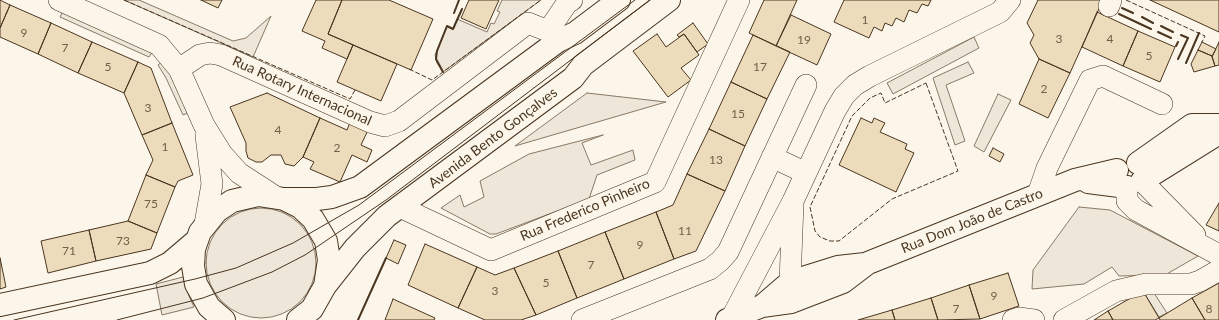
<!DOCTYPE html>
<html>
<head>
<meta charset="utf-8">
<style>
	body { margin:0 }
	canvas { display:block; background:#fbf6e9 }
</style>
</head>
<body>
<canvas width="1219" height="320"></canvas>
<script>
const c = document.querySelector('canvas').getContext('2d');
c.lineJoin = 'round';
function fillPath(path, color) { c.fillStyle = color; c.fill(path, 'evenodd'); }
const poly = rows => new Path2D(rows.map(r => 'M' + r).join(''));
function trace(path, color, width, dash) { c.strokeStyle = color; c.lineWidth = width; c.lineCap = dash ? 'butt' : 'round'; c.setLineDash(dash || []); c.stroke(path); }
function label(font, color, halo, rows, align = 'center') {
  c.font = font + ' Lato,sans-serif'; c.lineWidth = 3; c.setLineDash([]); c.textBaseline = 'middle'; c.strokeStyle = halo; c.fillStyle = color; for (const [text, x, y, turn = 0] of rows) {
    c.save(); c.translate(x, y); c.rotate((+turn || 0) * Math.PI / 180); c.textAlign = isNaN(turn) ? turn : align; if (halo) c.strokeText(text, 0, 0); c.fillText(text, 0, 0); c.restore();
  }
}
const green = poly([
	[124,0,139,0,233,41,246,38,271,16,253,57,124,0],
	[502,0,541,0,443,72,437,63,435,55,447,26,453,29,457,19,487,32,491,23,494,24,500,12,497,11,502,0],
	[587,93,666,102,515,146,587,93],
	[603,135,582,143,591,165,633,150,635,160,597,175,589,199,496,234,490,234,441,208,460,195,464,207,484,197,480,181,529,154,603,135],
	[1079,207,1110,210,1198,256,1165,275,1119,276,1112,267,1084,284,1032,289,1033,270,1079,207],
	'206 263a55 55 0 1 1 110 0a55 55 0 1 1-110 0Z',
	[183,277,189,296,194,307,162,315,156,284,183,277]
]);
fillPath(green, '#ede6d9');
trace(green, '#887966', 1);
const parking = poly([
	[63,11,153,51,149,57,60,17,63,11],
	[974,37,979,48,893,94,887,83,974,37],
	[163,61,167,65,188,113,183,115,166,78,158,65,163,61],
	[968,62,974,73,946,85,965,141,955,145,933,78,968,62],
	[998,94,1011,100,984,152,974,146,998,94],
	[1150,287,1167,313,1159,317,1143,291,1150,287]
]);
fillPath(parking, '#ede7d9');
trace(parking, '#887966', 1);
const building = poly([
	[0,0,10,5,0,28,0,0],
	[201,0,222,0,218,8,201,0],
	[316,0,342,0,328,34,353,45,347,59,322,48,325,41,302,31,316,0],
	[342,0,389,0,433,19,411,70,328,34,342,0],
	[469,0,499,0,486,29,461,18,469,0],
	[764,0,797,0,776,46,749,33,764,0],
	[844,0,931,0,928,6,922,4,917,13,909,10,904,22,896,18,892,26,885,23,882,31,874,27,869,38,834,22,844,0],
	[1038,0,1103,0,1070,73,1039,59,1030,43,1034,35,1027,23,1038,0],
	[1150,0,1219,0,1219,32,1150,0],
	[10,5,51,23,38,54,0,37,0,28,10,5],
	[1097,12,1138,31,1123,66,1082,47,1097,12],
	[791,15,831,34,817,65,776,46,791,15],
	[51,23,92,42,78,73,38,54,51,23],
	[693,23,708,44,697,52,684,34,679,37,677,35,693,23],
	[1138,31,1175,47,1160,82,1123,66,1138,31],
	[657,34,666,47,684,34,699,55,681,68,691,80,668,97,633,51,657,34],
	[753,35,790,52,767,99,731,82,753,35],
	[92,42,138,62,124,93,78,73,92,42],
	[1202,42,1216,49,1212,56,1198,50,1202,42],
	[1219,42,1219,65,1215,66,1212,57,1219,42],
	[353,45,397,64,381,101,337,82,353,45],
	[1198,50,1212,56,1215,66,1194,72,1191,64,1198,50],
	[1039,59,1070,73,1048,118,1019,104,1039,59],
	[138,62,151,68,172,123,142,135,124,93,138,62],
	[731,82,767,99,745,146,709,129,731,82],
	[267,93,320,118,303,157,294,166,285,164,281,155,271,155,262,162,256,162,248,158,246,151,246,143,230,107,267,93],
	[320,118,347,130,351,120,369,128,361,145,372,150,367,162,352,155,340,182,310,169,314,162,303,157,320,118],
	[861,118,872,123,874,118,885,123,880,132,907,144,905,149,914,153,896,192,839,165,861,118],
	[172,123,193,175,178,181,175,187,146,175,153,160,142,135,172,123],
	[709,129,745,146,725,191,687,174,709,129],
	[993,148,1004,154,1000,162,989,156,993,148],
	[687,174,725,191,696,251,674,259,656,212,673,205,687,174],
	[146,175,175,187,157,233,128,221,146,175],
	[1219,203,1219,231,1206,225,1219,203],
	[656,212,674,259,624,279,605,232,656,212],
	[128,221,157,233,151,249,96,261,89,230,128,221],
	[89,230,96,261,48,273,41,241,89,230],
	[605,232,624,279,577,298,558,251,605,232],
	[394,240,406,245,398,264,386,258,394,240],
	[425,244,477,267,458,308,408,285,425,244],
	[558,251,577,298,536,315,514,268,558,251],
	[0,258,6,287,0,289,0,258],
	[477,267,495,275,514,268,536,315,521,320,485,320,458,308,477,267],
	[1008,273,1019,306,980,319,969,285,1008,273],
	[1219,283,1219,320,1205,320,1192,298,1219,283],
	[969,285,980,319,938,320,931,298,969,285],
	[1143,291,1159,318,1155,320,1113,320,1108,311,1143,291],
	[931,298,938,320,895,320,892,310,931,298],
	[1192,298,1205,320,1160,320,1159,318,1192,298],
	[393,299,435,318,434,320,385,320,393,299],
	[892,310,895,320,858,320,892,310],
	[1108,311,1113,320,1094,320,1108,311]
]);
fillPath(building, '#ecdcbc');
trace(building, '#4a3520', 1);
const minor = poly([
	[59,0,159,45,179,69,204,125,222,154,239,173,276,197],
	[1109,6,1111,0],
	[548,31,567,3,572,0],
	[179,69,200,55,210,53,221,55,370,122,385,126,399,121,528,23,548,31,558,41],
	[772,157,806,173],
	[1142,181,1195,235],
	[1127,187,1127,201,1136,210,1219,255],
	[1038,194,1047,168,1090,80,1103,76,1162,104],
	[400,207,491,250,655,182,739,0],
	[205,224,212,184,206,136],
	[783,297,790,282,793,204],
	[731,319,793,201,835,111,844,96,855,85,870,76,1000,12,1010,0],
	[582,320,710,269,720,261,728,252,806,85],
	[1013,320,1019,318,1034,320],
	[1064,320,1116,291,1146,284,1191,284,1200,281,1219,270]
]);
const major = poly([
	[1138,163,1192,125,1219,125],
	[1142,181,1219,133],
	[1088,182,1127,187],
	[284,199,317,199,332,197,360,187,558,41,575,33,619,0],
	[325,286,355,248,387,216,573,78,583,65,669,0],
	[0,305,150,273,170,263,197,240],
	[762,306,790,282,838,267,865,264],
	[224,320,209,307,196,284,193,266,194,249,200,232,217,211,232,201,258,195,284,199,300,207,313,219,326,241,329,260,325,286,312,309,298,320],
	[727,320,762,306,791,302,843,282,868,263,1075,180,1117,170]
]);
trace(minor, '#4a3520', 22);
trace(major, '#4a3520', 24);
trace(minor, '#fbf6e9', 21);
trace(major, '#fbf6e9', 22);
trace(poly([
	[14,320,195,279,236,268,293,243,359,205,635,0],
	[117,320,203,298,272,272,305,255,386,200,650,0]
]), '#4a3520', 1);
trace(poly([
	[124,0,350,99,355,90],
	[1126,0,1205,36,1202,42],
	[409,69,432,80,541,0],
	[926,83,958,171,892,199,839,241,830,241,820,237,815,231,810,207,852,116,870,98,881,93,885,103,926,83]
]), '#4a3520', 1, [5, 2]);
trace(poly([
	[1122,8,1133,13],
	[454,13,459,0],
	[1119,14,1151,29],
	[1142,17,1153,23],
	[1161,26,1173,32],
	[1158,32,1171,38],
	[1176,46,1178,42],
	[1178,59,1188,38,1181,35],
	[1186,63,1199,33],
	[443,72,436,59,437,51,447,26,453,29,462,9],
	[358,320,386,258]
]), '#4a3520', 2);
label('12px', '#725f47', null, [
	["1",865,20],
	["9",24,33],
	["3",1059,39],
	["4",1110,39],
	["19",804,40],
	["7",65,48],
	["5",1149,56],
	["5",108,67],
	["17",760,67],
	["2",1044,89],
	["3",148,108],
	["15",738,114],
	["4",278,130],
	["1",165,147],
	["2",337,148],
	["13",716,160],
	["75",151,204],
	["11",685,231],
	["73",123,241],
	["9",640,245],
	["71",69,251],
	["7",591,265],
	["5",546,283],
	["3",495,291],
	["9",994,296],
	["7",956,309],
	["8",1209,309]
]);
label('14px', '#4a3520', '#fbf6e9', [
	["Rua Rotary Internacional",302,91,24],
	["Avenida Bento Gonçalves",493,138,-37],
	["Rua Frederico Pinheiro",585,210,-23],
	["Rua Dom João de Castro",972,221,-22]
]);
</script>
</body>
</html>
